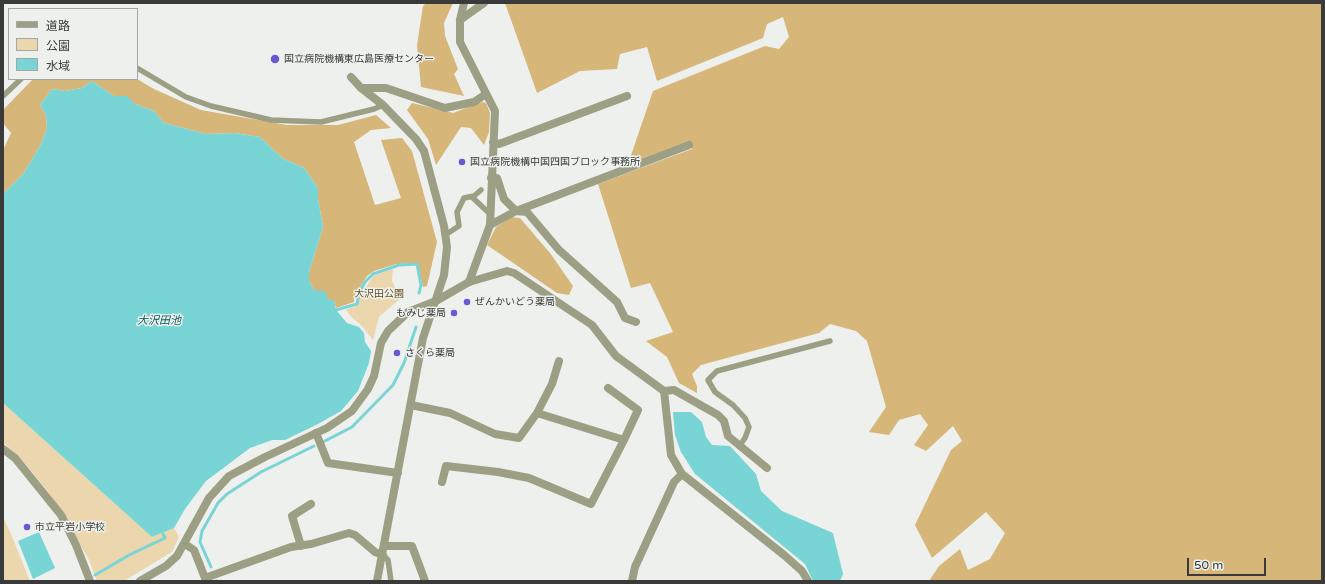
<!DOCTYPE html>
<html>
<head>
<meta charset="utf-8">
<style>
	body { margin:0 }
	#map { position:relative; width:1325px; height:584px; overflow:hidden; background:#edf0ec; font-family:"Varela Round","Noto Sans JP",sans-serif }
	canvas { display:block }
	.frame { position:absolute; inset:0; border:4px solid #393a39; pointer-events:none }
	.legend { position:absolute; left:8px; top:8px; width:130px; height:72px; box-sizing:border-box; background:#edf0ec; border:1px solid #a5a7a4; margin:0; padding:5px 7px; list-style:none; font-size:12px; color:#393a39 }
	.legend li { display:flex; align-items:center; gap:8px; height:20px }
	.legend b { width:20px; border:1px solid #a5a7a4 }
	.scale { position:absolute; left:1187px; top:558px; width:79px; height:18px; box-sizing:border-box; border:2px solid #393a39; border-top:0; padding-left:5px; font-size:12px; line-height:14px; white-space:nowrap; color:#393a39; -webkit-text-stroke:3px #edf0ec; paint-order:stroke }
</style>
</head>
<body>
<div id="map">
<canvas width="1325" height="584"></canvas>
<div class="frame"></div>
<ul class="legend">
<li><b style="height:5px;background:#9c9f83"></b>道路</li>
<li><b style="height:11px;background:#ecd6ae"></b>公園</li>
<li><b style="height:11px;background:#79d4d6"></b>水域</li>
</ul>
<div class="scale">50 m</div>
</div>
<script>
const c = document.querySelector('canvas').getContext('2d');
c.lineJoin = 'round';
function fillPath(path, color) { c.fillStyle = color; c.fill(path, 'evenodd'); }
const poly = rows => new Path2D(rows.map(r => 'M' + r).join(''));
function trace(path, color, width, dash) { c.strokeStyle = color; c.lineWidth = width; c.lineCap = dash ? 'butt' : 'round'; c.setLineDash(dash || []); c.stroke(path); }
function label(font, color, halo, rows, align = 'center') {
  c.font = font + ' "Varela Round","Noto Sans JP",sans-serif'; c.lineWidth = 3; c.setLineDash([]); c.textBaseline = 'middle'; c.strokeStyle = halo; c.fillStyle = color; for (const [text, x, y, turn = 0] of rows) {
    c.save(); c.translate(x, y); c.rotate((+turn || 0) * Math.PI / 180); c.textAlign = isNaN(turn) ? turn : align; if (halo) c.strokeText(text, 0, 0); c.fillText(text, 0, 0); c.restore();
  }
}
fillPath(poly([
	[393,269,392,281,396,289,403,296,379,317,373,340,361,325,352,318,346,310,358,305,358,300,373,276],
	[3,403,152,537,174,528,179,537,172,552,124,581,97,581,89,560,66,519,46,489,23,461,3,442],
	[3,517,11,534,30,581,3,581]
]), '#ecd6ae');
fillPath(poly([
	[426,3,453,3,444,23,445,36,458,69,454,74,464,96,421,87,417,45,423,6],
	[505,3,1322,3,1322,581,929,581,939,566,960,549,968,570,990,559,1005,533,986,512,932,558,915,525,951,450,962,441,953,426,926,451,914,445,928,425,920,414,899,420,889,435,869,432,886,407,867,341,856,331,830,324,819,333,701,365,692,374,697,386,697,393,679,383,667,357,646,341,673,332,650,283,631,288,598,184,692,149,689,141,628,164,653,91,765,46,779,49,789,37,783,17,767,24,763,38,657,81,647,47,620,54,617,69,580,71,537,93],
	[33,79,137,79,154,89,201,110,287,125,338,125,376,115,391,128,371,130,354,142,375,205,401,198,381,140,402,138,412,151,437,242,427,286,423,287,417,263,396,264,374,271,367,276,355,295,354,302,336,308,334,301,329,300,314,290,309,281,309,272,323,227,318,199,318,188,304,168,282,158,260,137,234,133,206,134,164,123,154,111,135,104,127,97,114,96,92,81,82,88,65,91,52,89,40,105,46,115,47,129,40,146,24,173,3,194,3,150,11,133,3,123,3,110],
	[482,102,486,103,490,113,489,132,484,145,471,128,461,127,436,165,428,139,407,110,412,103,453,113],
	[511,217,520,218,550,253,573,286,569,295,557,293,487,245,496,227]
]), '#d7b679');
fillPath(poly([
	[92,81,114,96,127,96,135,104,154,111,164,123,206,134,234,133,260,137,282,158,304,168,318,188,318,199,323,227,309,272,309,281,314,290,325,291,329,300,334,300,336,310,347,323,359,327,364,333,365,342,371,351,369,363,358,391,341,411,318,424,285,440,272,440,250,448,206,481,185,509,174,528,152,537,3,403,3,194,24,173,40,146,47,129,46,115,40,105,52,89,65,91,82,88],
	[673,412,691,412,702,422,706,437,712,445,730,446,756,474,761,491,782,511,833,533,843,574,840,581,813,581,805,564,695,474,681,452,675,435],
	[39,532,55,568,33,579,18,541]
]), '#79d4d6');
trace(poly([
	[336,310,357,304,359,293,365,282,373,274,399,265,417,264,421,285,419,293],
	[323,442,352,427,393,385,404,363,416,327],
	[211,567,200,542,202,531,218,503,227,494,261,472,314,446],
	[95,575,131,554,165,538,163,534],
	[216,581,217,581]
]), '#79d4d6', 3);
trace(poly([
	[137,68,186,97,211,106,271,120,321,122,374,109,383,105],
	[3,96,21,79],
	[472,197,490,214],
	[445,235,459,226,457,212,464,198,474,196,481,190],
	[740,445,745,438,749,427,745,418,733,405,715,392,708,380,717,371,830,341],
	[383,555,388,560,391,581]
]), '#9c9f83', 5.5);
trace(poly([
	[464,3,460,20,460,42,495,111,490,225,469,282],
	[460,20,484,3],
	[351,77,361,88,383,105,416,139,424,151,444,226,447,247,444,275,423,338,377,581],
	[361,88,386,88,445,108,474,102,486,94],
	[493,142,499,144,627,96],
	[491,178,497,178,504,199,516,211,527,212,559,250,617,302,625,318,636,322],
	[490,225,516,211,689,145],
	[436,301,469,282,507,271,514,273,592,325,616,356,664,391,674,390,718,415,724,421,728,436,767,468],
	[608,388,638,410,624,440],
	[664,391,671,455,682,474,784,555,802,571,808,581],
	[411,405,450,413,495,434,519,438,537,413,552,384,559,361],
	[316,433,328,463,398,473],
	[442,482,446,466,498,472,529,478,591,504,624,440,537,413],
	[185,544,194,550,205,578,291,547,311,544,349,533,355,535,375,552,383,555],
	[301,546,292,516,311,504],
	[385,546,412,546,425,581],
	[632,581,635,567,674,482,682,474]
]), '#9c9f83', 8);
trace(poly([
	[3,449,15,458,61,515,76,545,90,581],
	[140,581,166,566,177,556,209,498,229,476,265,457,327,428,352,411,368,389,374,376,381,343,388,331,408,312,436,301]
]), '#9c9f83', 8);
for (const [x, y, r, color] of [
	[275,59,5,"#6759d2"],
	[462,162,4,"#6759d2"],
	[467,302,4,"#6759d2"],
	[454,313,4,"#6759d2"],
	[397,353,4,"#6759d2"],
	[27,527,4,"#6759d2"]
]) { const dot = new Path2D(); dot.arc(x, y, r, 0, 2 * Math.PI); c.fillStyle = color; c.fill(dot); trace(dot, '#edf0ec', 1.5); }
label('10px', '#393a39', '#edf0ec', [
	["国立病院機構東広島医療センター",284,59],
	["国立病院機構中国四国ブロック事務所",470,162],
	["ぜんかいどう薬局",475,302],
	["もみじ薬局",446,313,"right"],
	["さくら薬局",405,353],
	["市立平岩小学校",35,527]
], 'left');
label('10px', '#654e20', '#edf0ec', [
	["大沢田公園",379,294]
]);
label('italic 11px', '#085b5d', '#edf0ec', [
	["大沢田池",159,321]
]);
</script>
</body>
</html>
